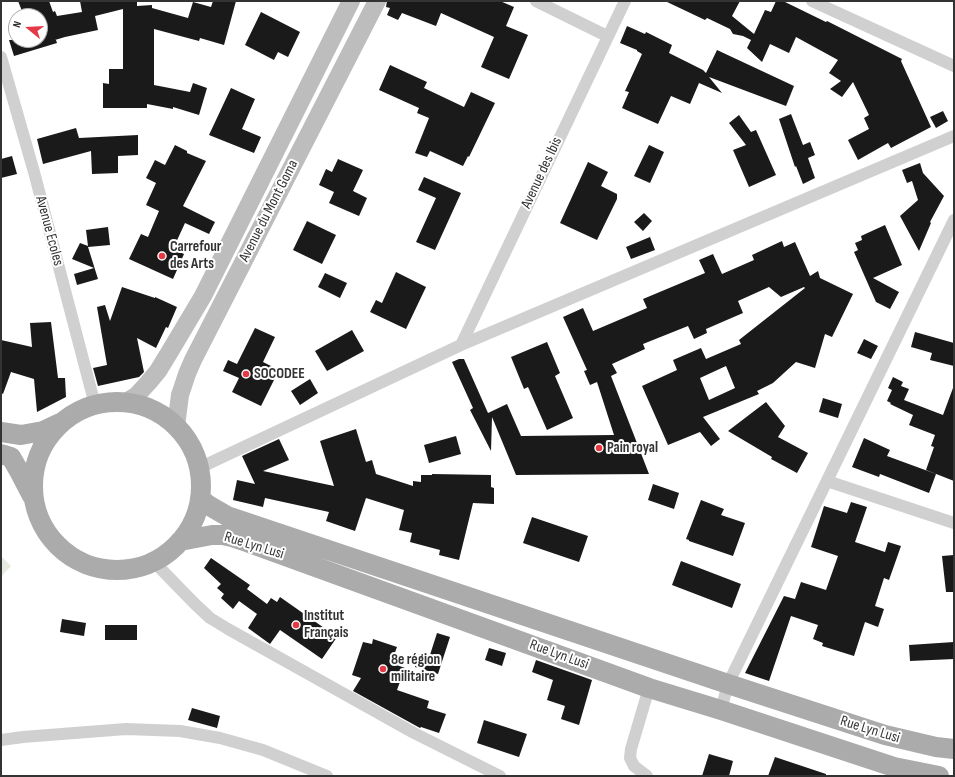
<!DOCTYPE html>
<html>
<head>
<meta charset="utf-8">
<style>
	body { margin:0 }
	#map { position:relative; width:955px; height:777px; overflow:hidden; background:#fff; font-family:"Sofia Sans Condensed",sans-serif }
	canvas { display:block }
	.frame { position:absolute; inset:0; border:2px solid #333; pointer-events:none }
	.north { position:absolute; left:8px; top:8px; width:40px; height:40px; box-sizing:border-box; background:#fff; border:1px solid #adadad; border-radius:50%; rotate:288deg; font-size:11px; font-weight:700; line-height:16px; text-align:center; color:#333 }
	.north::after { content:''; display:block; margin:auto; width:14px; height:18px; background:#e63946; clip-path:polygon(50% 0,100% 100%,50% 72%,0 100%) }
</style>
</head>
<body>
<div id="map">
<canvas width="955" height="777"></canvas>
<div class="frame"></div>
<div class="north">N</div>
</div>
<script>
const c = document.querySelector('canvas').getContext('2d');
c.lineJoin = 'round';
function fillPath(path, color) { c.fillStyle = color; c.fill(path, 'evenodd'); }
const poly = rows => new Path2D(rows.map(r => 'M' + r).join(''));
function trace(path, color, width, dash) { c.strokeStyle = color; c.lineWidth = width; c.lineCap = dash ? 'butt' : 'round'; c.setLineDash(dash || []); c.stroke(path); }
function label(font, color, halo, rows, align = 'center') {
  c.font = font + ' "Sofia Sans Condensed",sans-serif'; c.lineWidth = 4; c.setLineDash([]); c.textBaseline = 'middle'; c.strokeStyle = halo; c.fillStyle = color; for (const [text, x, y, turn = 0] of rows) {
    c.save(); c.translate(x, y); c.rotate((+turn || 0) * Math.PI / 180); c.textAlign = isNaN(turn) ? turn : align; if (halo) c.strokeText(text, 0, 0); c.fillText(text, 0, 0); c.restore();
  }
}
fillPath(poly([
	[1,556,11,566,1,577]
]), '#e6ecdf');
fillPath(poly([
	[18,1,49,1,53,12,55,11,57,16,82,12,80,1,137,1,137,6,152,5,152,8,188,18,193,2,211,7,213,1,236,1,224,45,200,38,199,41,154,29,154,85,190,92,193,83,207,88,199,115,173,107,173,109,147,104,147,108,103,108,103,83,109,84,109,69,123,69,123,9,95,16,98,30,65,37,55,40,56,40,57,43,14,56,9,40,40,40,40,16,24,16],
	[387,1,500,1,514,7,506,26,528,35,509,79,481,67,494,37,441,13,436,26,402,13,398,20,387,15,390,8,386,7],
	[665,1,740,1,732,16,754,34,765,10,771,12,776,1,783,1,826,22,827,21,902,59,901,61,931,127,891,148,888,143,858,160,848,140,869,129,864,118,869,115,853,82,842,97,830,89,841,81,829,73,838,60,796,37,789,53,770,44,762,62,747,48,751,40,743,36,733,34,730,29,707,18,705,20],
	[261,12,300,32,288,57,278,52,274,60,245,45],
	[627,26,645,34,646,32,672,45,669,53,703,70,706,73,717,50,794,86,786,106,709,77,722,93,699,83,690,104,671,96,658,124,622,108,629,92,625,91,642,54,637,51,637,50,620,43],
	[390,65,427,82,424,88,464,107,471,92,495,103,469,157,468,156,463,166,430,151,427,157,415,153,429,118,417,113,419,108,379,90],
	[231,88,255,99,242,129,261,137,254,153,209,135],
	[943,111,948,121,936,128,930,117],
	[791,114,803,145,810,142,815,155,808,158,815,178,803,184,796,166,795,167,779,119],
	[739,115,751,132,756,130,776,175,749,187,733,150,746,145,729,123],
	[76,128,79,138,138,135,138,155,118,156,118,173,92,174,91,151,43,164,37,139],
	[175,145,187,151,187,153,206,161,183,206,215,222,209,234,185,223,173,249,184,254,173,279,129,259,141,234,148,237,159,211,146,205,156,183,146,178,155,160,165,165],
	[649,145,664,152,650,183,634,176],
	[12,156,17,174,1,178,1,159],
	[338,159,363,170,353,191,367,198,359,216,329,203,334,192,319,185,326,169,332,172],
	[588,162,608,172,601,186,617,194,617,199,597,240,560,223],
	[920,163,923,173,944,196,930,222,931,223,919,251,900,216,918,200,912,181,907,183,902,170],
	[424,177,461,193,435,250,416,242,436,198,418,190],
	[644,213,652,221,643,231,634,222],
	[307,221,336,235,322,264,293,250],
	[885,225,902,265,873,278,899,292,890,309,876,302,854,252,858,250,855,243,862,240,861,236],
	[108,227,110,245,88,247,98,279,77,285,74,274,94,268,72,259,80,243,88,246,86,230],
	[650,237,655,250,631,259,626,247],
	[782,241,784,247,795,242,810,276,818,271,820,278,853,294,832,337,825,334,815,368,796,362,773,383,757,391,759,394,703,417,720,439,711,446,700,432,668,445,642,386,677,370,673,360,701,348,706,359,741,344,739,340,805,288,804,287,781,297,769,287,738,301,743,313,706,329,707,333,694,339,688,326,643,344,645,349,612,364,617,373,611,376,649,474,516,475,492,417,491,451,470,410,473,408,452,362,459,359,464,359,488,413,507,404,521,436,614,435,597,382,590,385,584,371,587,370,563,317,583,308,593,331,647,308,643,299,705,273,699,260,713,254,722,274,754,260,752,255],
	[726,366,735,388,709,400,700,378],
	[396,272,426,287,406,329,370,312,376,300,382,303],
	[325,273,347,283,340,298,318,287],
	[122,287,155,298,155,297,177,307,168,328,166,327,156,348,137,338,144,372,139,377,98,386,93,368,107,365,97,307,105,305,110,321],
	[51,322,58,378,65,378,66,397,37,412,34,379,11,372,3,394,1,393,1,340,32,347,30,323],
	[255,328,275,337,263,362,279,370,261,406,232,392,239,378,223,371,228,360,237,364],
	[352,330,364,351,327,371,315,351],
	[915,332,954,343,954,366,930,360,932,353,911,347],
	[864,339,878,346,871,359,857,353],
	[547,342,560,373,555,376,573,418,547,430,528,387,524,389,511,357],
	[893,377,903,382,901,386,909,389,904,400,943,415,953,388,954,388,954,481,926,470,934,447,931,446,935,435,909,425,913,415,890,404,891,403,887,401,892,390,888,388],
	[310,379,318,393,300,405,291,391],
	[823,398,842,404,838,418,819,412],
	[766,402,785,426,778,437,808,453,797,473,771,459,772,457,728,431],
	[356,429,366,462,372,460,376,474,413,486,413,481,421,482,421,475,432,475,432,474,491,475,491,487,494,488,494,504,473,503,459,560,439,555,440,550,410,542,412,533,399,530,404,510,366,498,355,531,326,521,329,512,265,498,263,507,233,500,237,480,255,484,242,456,279,439,289,460,263,471,334,486,320,441],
	[456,436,461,454,429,463,424,445],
	[864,438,890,450,887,456,936,474,929,493,880,474,879,477,852,467],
	[653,484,679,493,674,509,648,500],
	[701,500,724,509,721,515,745,523,733,556,689,541,689,540,686,539],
	[851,502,867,507,855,542,885,552,888,542,901,546,889,580,884,578,875,606,884,609,878,627,865,622,854,656,822,646,823,643,813,639,818,625,791,616,769,681,745,673,784,596,795,599,801,582,826,590,838,556,811,547,824,506,847,513],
	[532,517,588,536,579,562,523,543],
	[954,555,954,592,946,592,942,556],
	[211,558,250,585,247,589,267,604,271,598,277,602,280,597,337,637,322,659,280,630,270,644,248,628,257,614,239,601,233,609,221,598,224,594,217,588,221,584,204,568],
	[681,561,741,584,732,608,672,585],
	[62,619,86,623,84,636,60,632],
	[105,625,137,625,137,640,105,640],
	[437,633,450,637,438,674,415,667,419,655,429,658],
	[373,639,397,647,391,663,405,668,397,690,429,701,427,708,446,714,439,733,421,727,420,728,353,691,361,678,352,675,363,642,372,644],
	[954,642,954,659,910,661,909,645],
	[489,648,506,653,502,666,485,660],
	[536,660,592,680,579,725,561,719,565,706,547,700,553,680,532,672],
	[192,708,220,716,217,728,188,720],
	[484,720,527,734,519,757,477,743],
	[709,754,733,761,729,776,702,776],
	[775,757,826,774,826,776,768,776]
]), '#1a1a1a');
trace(poly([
	[536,1,607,36],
	[812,1,954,66],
	[1,57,34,172,95,405],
	[461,345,625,1],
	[199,468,461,345,954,136],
	[827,481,954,523],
	[154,562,195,604,210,618,228,629,414,733,500,776],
	[721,710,728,684,954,220],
	[1,740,23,737,126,729,180,731,220,738,263,750,327,776],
	[647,776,634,766,630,758,631,749,649,688]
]), '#d0d0d0', 12);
trace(poly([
	[126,402,136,396,148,383,158,371,169,353,203,296,351,1],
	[176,426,180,395,187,374,193,360,377,1]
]), '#bdbdbd', 18);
trace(poly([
	'33 486a84 84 0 1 1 168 0a84 84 0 1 1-168 0Z',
	[1,432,21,435,43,431,60,423],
	[1,454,11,457,19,471,32,496],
	[200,498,208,505,227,516,728,684,885,735,936,747,954,749],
	[180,541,212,535,222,535,232,537,247,542,649,688,721,710,894,767,939,776]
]), '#ababab', 20);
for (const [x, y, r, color] of [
	[162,256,4,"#e63946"],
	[246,374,4,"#e63946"],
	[599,448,4,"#e63946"],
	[296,625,4,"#e63946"],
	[383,669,4,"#e63946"]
]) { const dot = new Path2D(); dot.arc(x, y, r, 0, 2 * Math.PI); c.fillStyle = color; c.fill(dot); trace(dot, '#fff', 1.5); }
label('15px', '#333', '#fff', [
	["Avenue des Ibis",542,173,-65],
	["Avenue du Mont Goma",269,211,-63],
	["Avenue Ecoles",49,231,75],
	["Rue Lyn Lusi",254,546,17],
	["Rue Lyn Lusi",559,655,20],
	["Rue Lyn Lusi",870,730,17]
]);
label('bold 15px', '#333', '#fff', [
	["Carrefour",170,247],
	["des Arts",170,264],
	["SOCODEE",254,374],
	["Pain royal",607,448],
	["Institut",304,616],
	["Français",304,633],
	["8e région",391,660],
	["militaire",391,677]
], 'left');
</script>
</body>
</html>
